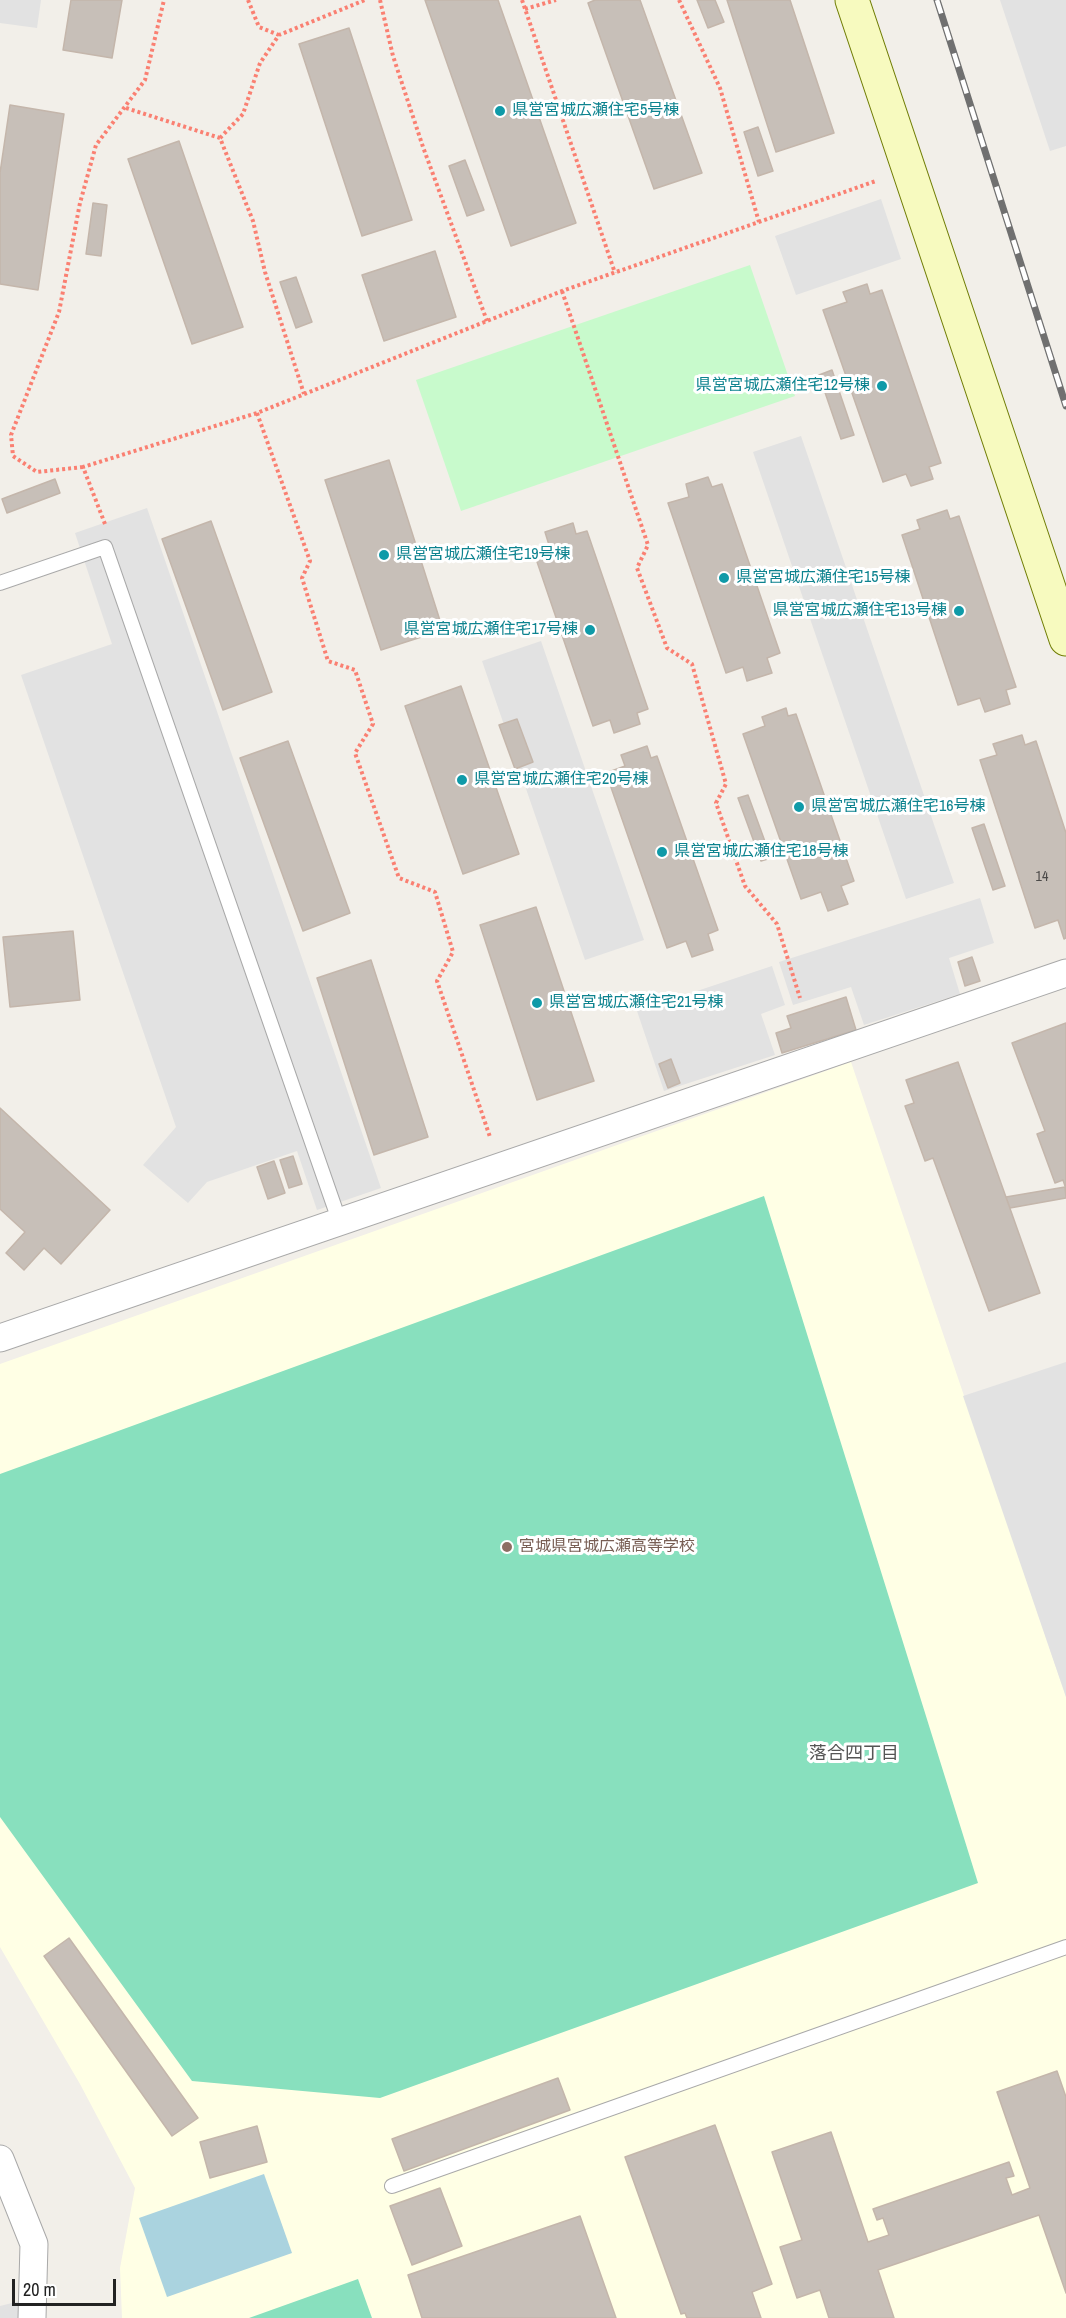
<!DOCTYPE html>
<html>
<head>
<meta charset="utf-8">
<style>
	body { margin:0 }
	#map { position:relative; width:1066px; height:2318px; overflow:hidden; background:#f2efe9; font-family:"Archivo Narrow",sans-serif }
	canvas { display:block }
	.scale { position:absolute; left:12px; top:2279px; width:104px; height:27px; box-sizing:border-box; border:3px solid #222; border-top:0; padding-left:8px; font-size:18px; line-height:21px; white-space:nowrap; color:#222; -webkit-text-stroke:4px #fff; paint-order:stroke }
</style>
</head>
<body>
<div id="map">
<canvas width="1066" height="2318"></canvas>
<div class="scale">20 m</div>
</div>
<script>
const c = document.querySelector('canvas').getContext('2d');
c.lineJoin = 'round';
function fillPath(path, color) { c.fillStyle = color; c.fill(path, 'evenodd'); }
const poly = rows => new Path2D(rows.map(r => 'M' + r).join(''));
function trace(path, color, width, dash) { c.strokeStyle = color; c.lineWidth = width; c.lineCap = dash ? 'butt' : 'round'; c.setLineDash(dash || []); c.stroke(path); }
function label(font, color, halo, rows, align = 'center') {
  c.font = font + ' "Archivo Narrow","Noto Sans JP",sans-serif'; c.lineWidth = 6; c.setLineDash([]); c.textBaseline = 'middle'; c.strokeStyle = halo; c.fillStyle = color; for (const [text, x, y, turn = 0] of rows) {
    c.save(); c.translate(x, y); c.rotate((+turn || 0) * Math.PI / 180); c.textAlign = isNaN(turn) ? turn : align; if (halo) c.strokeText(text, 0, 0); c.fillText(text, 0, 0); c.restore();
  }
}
fillPath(poly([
	[851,1062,1066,1697,1066,2318,122,2318,120,2268,135,2188,80,2084,0,1947,0,1364]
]), '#ffffe5');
fillPath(poly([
	[750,265,795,396,461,511,416,380]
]), '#c8facc');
fillPath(poly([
	[764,1196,978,1883,380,2098,192,2081,0,1817,0,1474],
	[358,2279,372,2318,249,2318]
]), '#88e0be');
fillPath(poly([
	[0,0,41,0,37,28,0,23],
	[1000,0,1066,0,1066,146,1050,151],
	[881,199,901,259,796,295,775,236],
	[801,436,954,883,906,899,753,452],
	[147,508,381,1188,317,1210,297,1151,207,1182,188,1203,143,1165,176,1127,21,675,112,644,75,533],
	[541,641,644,940,585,960,482,661],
	[980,898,994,943,949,958,960,994,864,1025,851,987,793,1005,779,962],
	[772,966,785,1005,761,1014,775,1055,664,1091,637,1011],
	[1066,1362,1066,1697,963,1396],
	[24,2300,23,2318,0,2318,0,2306]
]), '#e2e2e2');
fillPath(poly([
	[264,2174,292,2253,167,2297,139,2218]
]), '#aad3df');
const building = poly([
	[71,0,122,0,112,58,63,50,71,0],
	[425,0,498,0,576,223,511,246,425,0],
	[595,0,640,0,702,173,654,189,588,3,595,0],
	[697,0,715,0,724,22,708,28,697,0],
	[727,0,790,0,834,133,776,152,727,0],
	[349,28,412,220,362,236,299,44,349,28],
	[10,105,64,114,38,290,0,284,0,173,10,105],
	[758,127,773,171,758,176,744,132,758,127],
	[179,141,243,327,192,344,128,159,179,141],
	[465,160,484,210,467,216,449,166,465,160],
	[93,203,107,205,101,256,86,254,93,203],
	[435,251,456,317,384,341,362,275,435,251],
	[296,277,312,322,296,328,280,282,296,277],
	[867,284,870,294,882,290,941,463,929,467,933,479,911,486,906,474,883,482,823,310,847,302,843,292,867,284],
	[832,370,854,435,841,439,819,375,832,370],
	[389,460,443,630,381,650,325,480,389,460],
	[708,477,712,487,722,484,780,653,767,658,772,673,747,681,743,667,726,673,668,503,689,497,686,484,708,477],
	[55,479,60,493,7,513,2,499,55,479],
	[947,510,950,519,959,516,1016,687,1006,690,1010,704,985,712,980,698,958,705,902,535,920,529,917,520,947,510],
	[211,521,272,692,223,710,162,539,211,521],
	[573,523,576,534,587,531,648,709,637,713,640,724,614,733,610,720,593,726,533,550,549,545,545,532,573,523],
	[461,686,519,854,463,874,405,706,461,686],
	[786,708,788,716,796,714,854,881,841,886,848,904,828,911,821,892,801,899,743,734,765,726,762,717,786,708],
	[517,719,533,762,515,769,499,725,517,719],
	[1022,735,1025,745,1036,741,1066,833,1066,938,1064,939,1058,920,1035,928,980,760,997,755,993,744,1022,735],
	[288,741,350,913,303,931,240,758,288,741],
	[647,746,651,758,657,756,718,930,708,934,713,950,692,957,686,941,667,948,606,773,625,766,621,755,647,746],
	[748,795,771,858,761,861,738,798,748,795],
	[984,824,1005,886,993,890,972,828,984,824],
	[536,907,594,1081,537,1100,480,925,536,907],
	[73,931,80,1000,10,1007,3,937,73,931],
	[972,957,980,981,965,986,958,962,972,957],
	[371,960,428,1137,374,1155,317,978,371,960],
	[846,997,856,1030,782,1053,776,1033,791,1028,787,1016,846,997],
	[1066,1023,1066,1189,1063,1180,1055,1183,1037,1134,1045,1131,1012,1043,1066,1023],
	[671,1059,680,1083,668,1088,659,1064,671,1059],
	[958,1062,1040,1293,989,1311,933,1158,925,1161,905,1106,914,1103,906,1080,958,1062],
	[0,1108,110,1210,61,1264,44,1248,24,1270,6,1253,25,1232,0,1209,0,1108],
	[293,1156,302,1184,289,1188,280,1160,293,1156],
	[274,1161,285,1193,268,1199,257,1167,274,1161],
	[1065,1187,1066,1198,1010,1208,1006,1197,1065,1187],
	[69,1938,198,2118,172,2136,44,1956,69,1938],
	[1057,2071,1066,2097,1066,2293,1039,2215,878,2270,894,2318,829,2318,820,2290,797,2298,780,2247,802,2240,772,2152,831,2132,868,2242,889,2235,883,2218,877,2220,873,2209,1009,2162,1014,2176,1006,2178,1012,2195,1030,2188,997,2092,1057,2071],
	[558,2078,570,2110,404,2171,392,2139,558,2078],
	[715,2125,772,2284,752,2292,761,2318,687,2318,685,2313,681,2314,625,2157,715,2125],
	[257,2126,267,2162,210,2178,200,2142,257,2126],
	[440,2188,462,2246,412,2265,390,2206,440,2188],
	[580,2216,616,2318,422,2318,408,2275,580,2216]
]);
fillPath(building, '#c7bfb8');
trace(building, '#c4b6ab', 1.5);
const lane = poly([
	[0,583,105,547,339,1220],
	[392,2186,1066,1947]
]);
const street = poly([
	[0,1338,1066,973],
	[0,2159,34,2244,32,2318]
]);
const secondary = poly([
	[852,0,1066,639]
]);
trace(lane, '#a9a9a9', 16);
trace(street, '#a9a9a9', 29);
trace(secondary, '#707d05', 35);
trace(poly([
	[248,0,259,27,279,35],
	[380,0,393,56,423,147,487,321],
	[522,0,615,273],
	[679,0,720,88,759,222],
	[525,9,556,0],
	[126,108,220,138,253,221,265,272,304,394],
	[220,138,243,114,260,63,279,35,365,0],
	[562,291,648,545,637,568,667,648,692,664,726,784,716,803,745,886,777,924,800,998],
	[257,413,310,561,302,578,328,661,355,670,373,724,355,753,399,878,435,892,453,952,437,981,490,1137],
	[83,467,37,472,13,456,11,435,59,312,80,203,96,145,145,80,164,0],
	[105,524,83,467,257,413,562,291,876,181]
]), '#fa8072', 4, [3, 3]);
trace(lane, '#fff', 14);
trace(street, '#fff', 27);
trace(secondary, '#f7fabf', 33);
const rail = poly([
	[937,0,1066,406]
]);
trace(rail, '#707070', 7);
trace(rail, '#fff', 4.5, [14]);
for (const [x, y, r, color] of [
	[500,111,6,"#0f9aa8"],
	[882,386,6,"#0f9aa8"],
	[384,555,6,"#0f9aa8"],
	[724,578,6,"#0f9aa8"],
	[959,611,6,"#0f9aa8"],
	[590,630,6,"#0f9aa8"],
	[462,780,6,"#0f9aa8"],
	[799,807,6,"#0f9aa8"],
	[662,852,6,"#0f9aa8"],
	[537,1003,6,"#0f9aa8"],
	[507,1547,6,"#8d6e63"]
]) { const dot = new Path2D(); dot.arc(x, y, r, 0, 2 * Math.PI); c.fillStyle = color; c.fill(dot); trace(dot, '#fff', 2); }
label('14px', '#4b4948', null, [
	["14",1042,877]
]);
label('16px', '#0d838f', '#fff', [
	["県営宮城広瀬住宅5号棟",512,111],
	["県営宮城広瀬住宅12号棟",870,386,"right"],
	["県営宮城広瀬住宅19号棟",396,555],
	["県営宮城広瀬住宅15号棟",736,578],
	["県営宮城広瀬住宅13号棟",947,611,"right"],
	["県営宮城広瀬住宅17号棟",578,630,"right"],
	["県営宮城広瀬住宅20号棟",474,780],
	["県営宮城広瀬住宅16号棟",811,807],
	["県営宮城広瀬住宅18号棟",674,852],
	["県営宮城広瀬住宅21号棟",549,1003]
], 'left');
label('16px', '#785e54', '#fff', [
	["宮城県宮城広瀬高等学校",519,1547]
], 'left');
label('18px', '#555', '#fff', [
	["落合四丁目",854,1754]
]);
</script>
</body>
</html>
